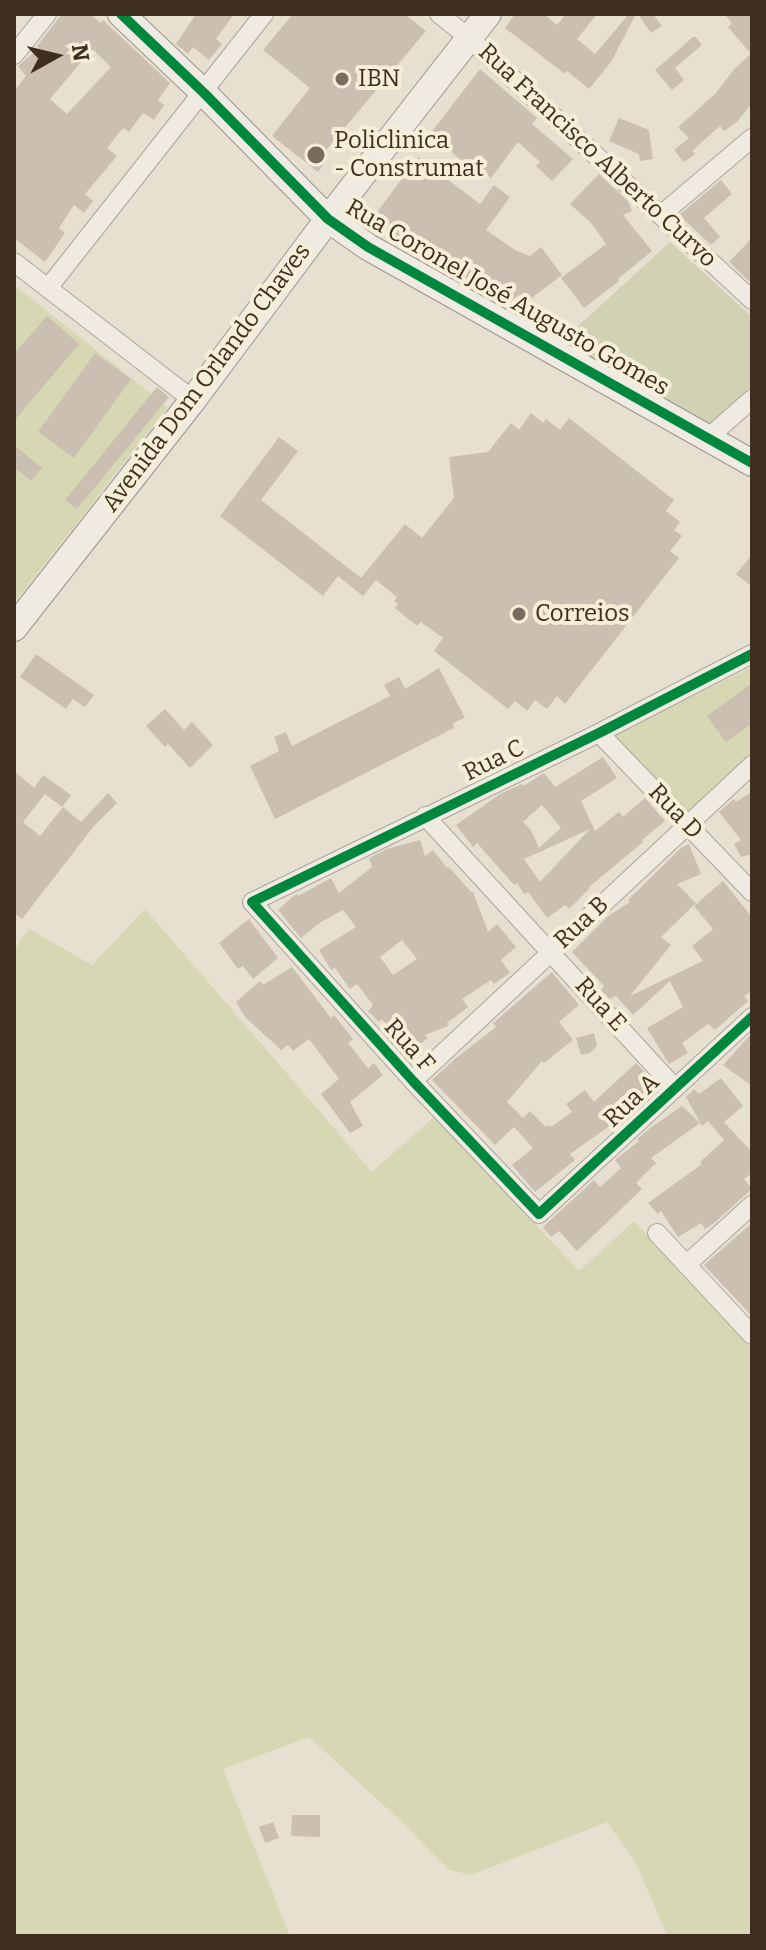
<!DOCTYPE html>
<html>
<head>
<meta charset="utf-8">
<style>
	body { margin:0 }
	#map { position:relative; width:766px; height:1950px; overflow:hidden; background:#e7e0d1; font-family:Bitter,serif }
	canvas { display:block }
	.frame { position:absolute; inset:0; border:16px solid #3d2e20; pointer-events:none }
	.north { position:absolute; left:16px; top:16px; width:80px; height:80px; -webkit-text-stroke:6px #f7eed8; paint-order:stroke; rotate:82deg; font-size:22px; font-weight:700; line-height:32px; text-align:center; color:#3d2e20 }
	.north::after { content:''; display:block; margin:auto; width:28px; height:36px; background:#3d2e20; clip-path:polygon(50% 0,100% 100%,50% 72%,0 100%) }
</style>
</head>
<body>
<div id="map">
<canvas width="766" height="1950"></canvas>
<div class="frame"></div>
<div class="north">N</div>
</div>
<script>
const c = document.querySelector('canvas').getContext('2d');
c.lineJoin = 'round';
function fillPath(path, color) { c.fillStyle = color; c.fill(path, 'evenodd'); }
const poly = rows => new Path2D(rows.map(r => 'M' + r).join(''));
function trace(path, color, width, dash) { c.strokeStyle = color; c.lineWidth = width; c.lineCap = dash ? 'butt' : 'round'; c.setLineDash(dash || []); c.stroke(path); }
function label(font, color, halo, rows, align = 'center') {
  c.font = font + ' Bitter,serif'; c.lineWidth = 8; c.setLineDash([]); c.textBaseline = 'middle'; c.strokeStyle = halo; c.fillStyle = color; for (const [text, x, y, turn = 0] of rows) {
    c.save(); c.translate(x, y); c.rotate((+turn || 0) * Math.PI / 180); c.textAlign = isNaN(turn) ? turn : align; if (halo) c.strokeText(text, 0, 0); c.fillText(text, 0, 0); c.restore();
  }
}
fillPath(poly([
	[14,285,168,407,14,603],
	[752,667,752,758,689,816,613,735],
	[145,909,372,1172,435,1116,579,1271,634,1221,752,1349,752,1936,667,1936,636,1863,607,1822,471,1875,449,1870,403,1823,309,1737,223,1769,290,1936,14,1936,14,950,29,929,92,965]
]), '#d6d7b3');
fillPath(poly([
	[670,242,752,317,752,391,714,429,563,340]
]), '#d1d1b3');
fillPath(poly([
	[62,14,90,14,101,23,103,20,170,83,158,100,164,105,154,120,143,113,129,132,123,128,107,148,117,156,85,194,93,201,84,213,74,205,59,228,65,233,45,262,14,238,14,91,26,76,18,66,39,48,37,46],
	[92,49,111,67,67,114,50,99],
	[196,14,234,14,216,39,222,44,209,60,193,47,188,54,176,44],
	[293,14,405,14,426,31,321,156,326,161,318,172,272,136,310,88,263,50],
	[515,14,544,14,557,25,566,14,597,14,577,39,595,54,629,14,636,14,611,62,589,89,567,71,565,74,505,28],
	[638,14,653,14,662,26,651,33],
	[724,14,752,14,752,103,737,122,724,131,720,126,692,151,695,154,684,162,674,150,689,138,678,127,716,93,734,69,751,54,728,27,732,23],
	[693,37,696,37,702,45,675,68,684,80,672,90,655,70],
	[480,69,537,118,532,124,573,159,552,181,536,166,540,162,518,142,491,178,468,162,466,164,430,134],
	[619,118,649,130,653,159,640,161,639,154,609,141],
	[418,157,480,204,494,185,510,197,486,230,515,250,530,256,541,247,562,275,525,303,519,295,506,304,488,282,481,292,453,274,451,276,433,265,372,219],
	[599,174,628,201,632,211,623,215,652,251,618,279,619,281,584,308,561,278,606,244,591,223,570,204],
	[721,180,732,194,704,218,720,237,711,245,679,215],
	[752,238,752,284,729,262],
	[47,316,79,344,14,421,14,354],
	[95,353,131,379,74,458,38,432],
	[157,387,169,397,77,509,65,500],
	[531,413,543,423,546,419,560,430,569,418,674,500,666,511,680,522,674,530,682,536,670,551,679,558,565,704,557,696,547,709,535,700,527,711,515,701,508,709,434,651,443,638,421,622,417,626,395,608,398,604,394,601,397,597,376,580,363,596,338,576,323,596,220,516,279,437,298,451,261,500,361,578,405,524,422,538,454,498,449,457,488,452,511,423,519,430],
	[14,445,42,468,31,481,14,467],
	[752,555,752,587,736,574],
	[36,654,94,695,85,707,73,699,66,709,20,677],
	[439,668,465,718,453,723,454,728,275,819,250,766,279,751,274,737,286,732,292,746,390,696,384,685,399,677,405,689],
	[752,683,752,723,726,742,707,716],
	[165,709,184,730,192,722,213,745,190,768,168,744,165,747,146,726],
	[603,757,617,778,581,801,595,831,619,812,623,817,645,798,665,821,642,840,643,842,589,887,590,888,569,909,565,905,547,918,528,892,524,894,517,883,514,885,477,843,473,847,456,825,500,794,522,784,523,786,544,773,555,787],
	[542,805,561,828,539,848,531,830,523,822],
	[590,829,540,882,524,859],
	[14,771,34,788,43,775,71,795,62,807,45,794,23,822,40,836,63,807,81,822,108,793,117,803,94,826,22,919,14,913],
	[752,792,752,854,741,857,734,844,741,840,719,812,734,799,736,802],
	[420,840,425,856,433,850,447,868,449,867,471,892,473,892,488,932,497,924,516,947,501,960,510,973,494,984,491,980,462,999,468,1007,447,1023,448,1026,425,1035,428,1038,409,1053,382,1019,379,1022,368,1011,373,1005,357,984,350,989,335,968,331,970,319,950,356,927,343,910,321,922,301,938,278,910,296,894,298,896,331,878,339,893,372,867,369,858,387,849],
	[402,940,417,959,393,975,380,957],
	[689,844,701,874,677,884,696,903,661,937,671,945,630,996,703,961,692,946,713,929,694,906,723,881,752,917,752,991,744,996,748,1001,715,1030,708,1024,682,1043,688,1053,669,1064,647,1028,683,1007,670,981,633,1015,616,996,610,999,601,990,604,986,572,952,607,917,630,902,628,900,681,848],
	[249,919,278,958,253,979,243,966,238,969,219,943],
	[292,967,331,1018,334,1015,353,1039,348,1043,368,1068,374,1063,383,1075,350,1102,363,1126,350,1133,321,1094,339,1079,309,1039,293,1051,288,1045,281,1050,245,1017,236,1002,260,981,263,985],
	[552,972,579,1005,559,1022,573,1040,544,1063,542,1061,507,1102,523,1118,530,1111,546,1127,548,1125,551,1127,572,1112,566,1104,585,1090,594,1102,636,1063,656,1085,618,1120,570,1154,575,1160,535,1192,512,1165,533,1148,514,1127,495,1145,432,1080,455,1059,496,1027,493,1023],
	[594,1033,597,1046,590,1053,581,1055,576,1038],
	[752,1033,752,1086,723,1065],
	[721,1078,743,1106,724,1122,752,1152,752,1173,744,1179,752,1189,713,1224,705,1229,701,1223,678,1237,661,1211,658,1214,648,1203,702,1164,700,1162,724,1140,708,1121,702,1126,686,1097,694,1089,699,1094],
	[682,1106,700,1123,651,1158,656,1163,636,1183,642,1189,577,1251,559,1231,551,1237,543,1227,594,1180,600,1187,621,1168,615,1160,639,1141,637,1139,650,1128],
	[752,1223,752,1316,704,1265],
	[292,1815,320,1815,320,1837,291,1836],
	[273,1822,279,1838,265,1843,259,1827]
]), '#cbbfb2');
const street = poly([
	[439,14,469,38,752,300],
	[14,55,47,14],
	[662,214,752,138],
	[14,262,193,400],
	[48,288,264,14],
	[709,437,752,399],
	[752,654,599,733,252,902,413,1081,539,1214,752,1017],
	[599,733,752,892],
	[425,816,675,1088],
	[413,1081,752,765],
	[657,1233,752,1335],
	[687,1264,752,1205]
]);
const secondary = poly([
	[121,14,204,93,328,219,368,247,752,463],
	[14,628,193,400,328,219,488,14]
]);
trace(street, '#ada599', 20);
trace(secondary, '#9c958a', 28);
trace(street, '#efebe3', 18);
trace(secondary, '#efebe3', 26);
trace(poly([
	[121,14,204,93,328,219,368,247,752,463],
	[752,654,599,733,252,902,413,1081,539,1214,752,1017]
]), '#00873e', 10);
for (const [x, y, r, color] of [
	[342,79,8,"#786c5e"],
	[316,155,10,"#786c5e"],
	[519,614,8,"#786c5e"]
]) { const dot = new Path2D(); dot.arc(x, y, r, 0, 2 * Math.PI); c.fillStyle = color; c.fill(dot); trace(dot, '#f7eed8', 3); }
label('24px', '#3d2e20', '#f7eed8', [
	["IBN",358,79],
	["Policlinica",334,141],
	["- Construmat",334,169],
	["Correios",535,614]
], 'left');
label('24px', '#3d2e20', '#f7eed8', [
	["Rua Francisco Alberto Curvo",597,156,43],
	["Rua Coronel José Augusto Gomes",507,298,30],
	["Avenida Dom Orlando Chaves",207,378,-53],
	["Rua C",494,761,-26],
	["Rua D",675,812,46],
	["Rua B",582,923,-43],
	["Rua E",600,1005,48],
	["Rua F",409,1046,48],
	["Rua A",632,1101,-43]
]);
</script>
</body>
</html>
